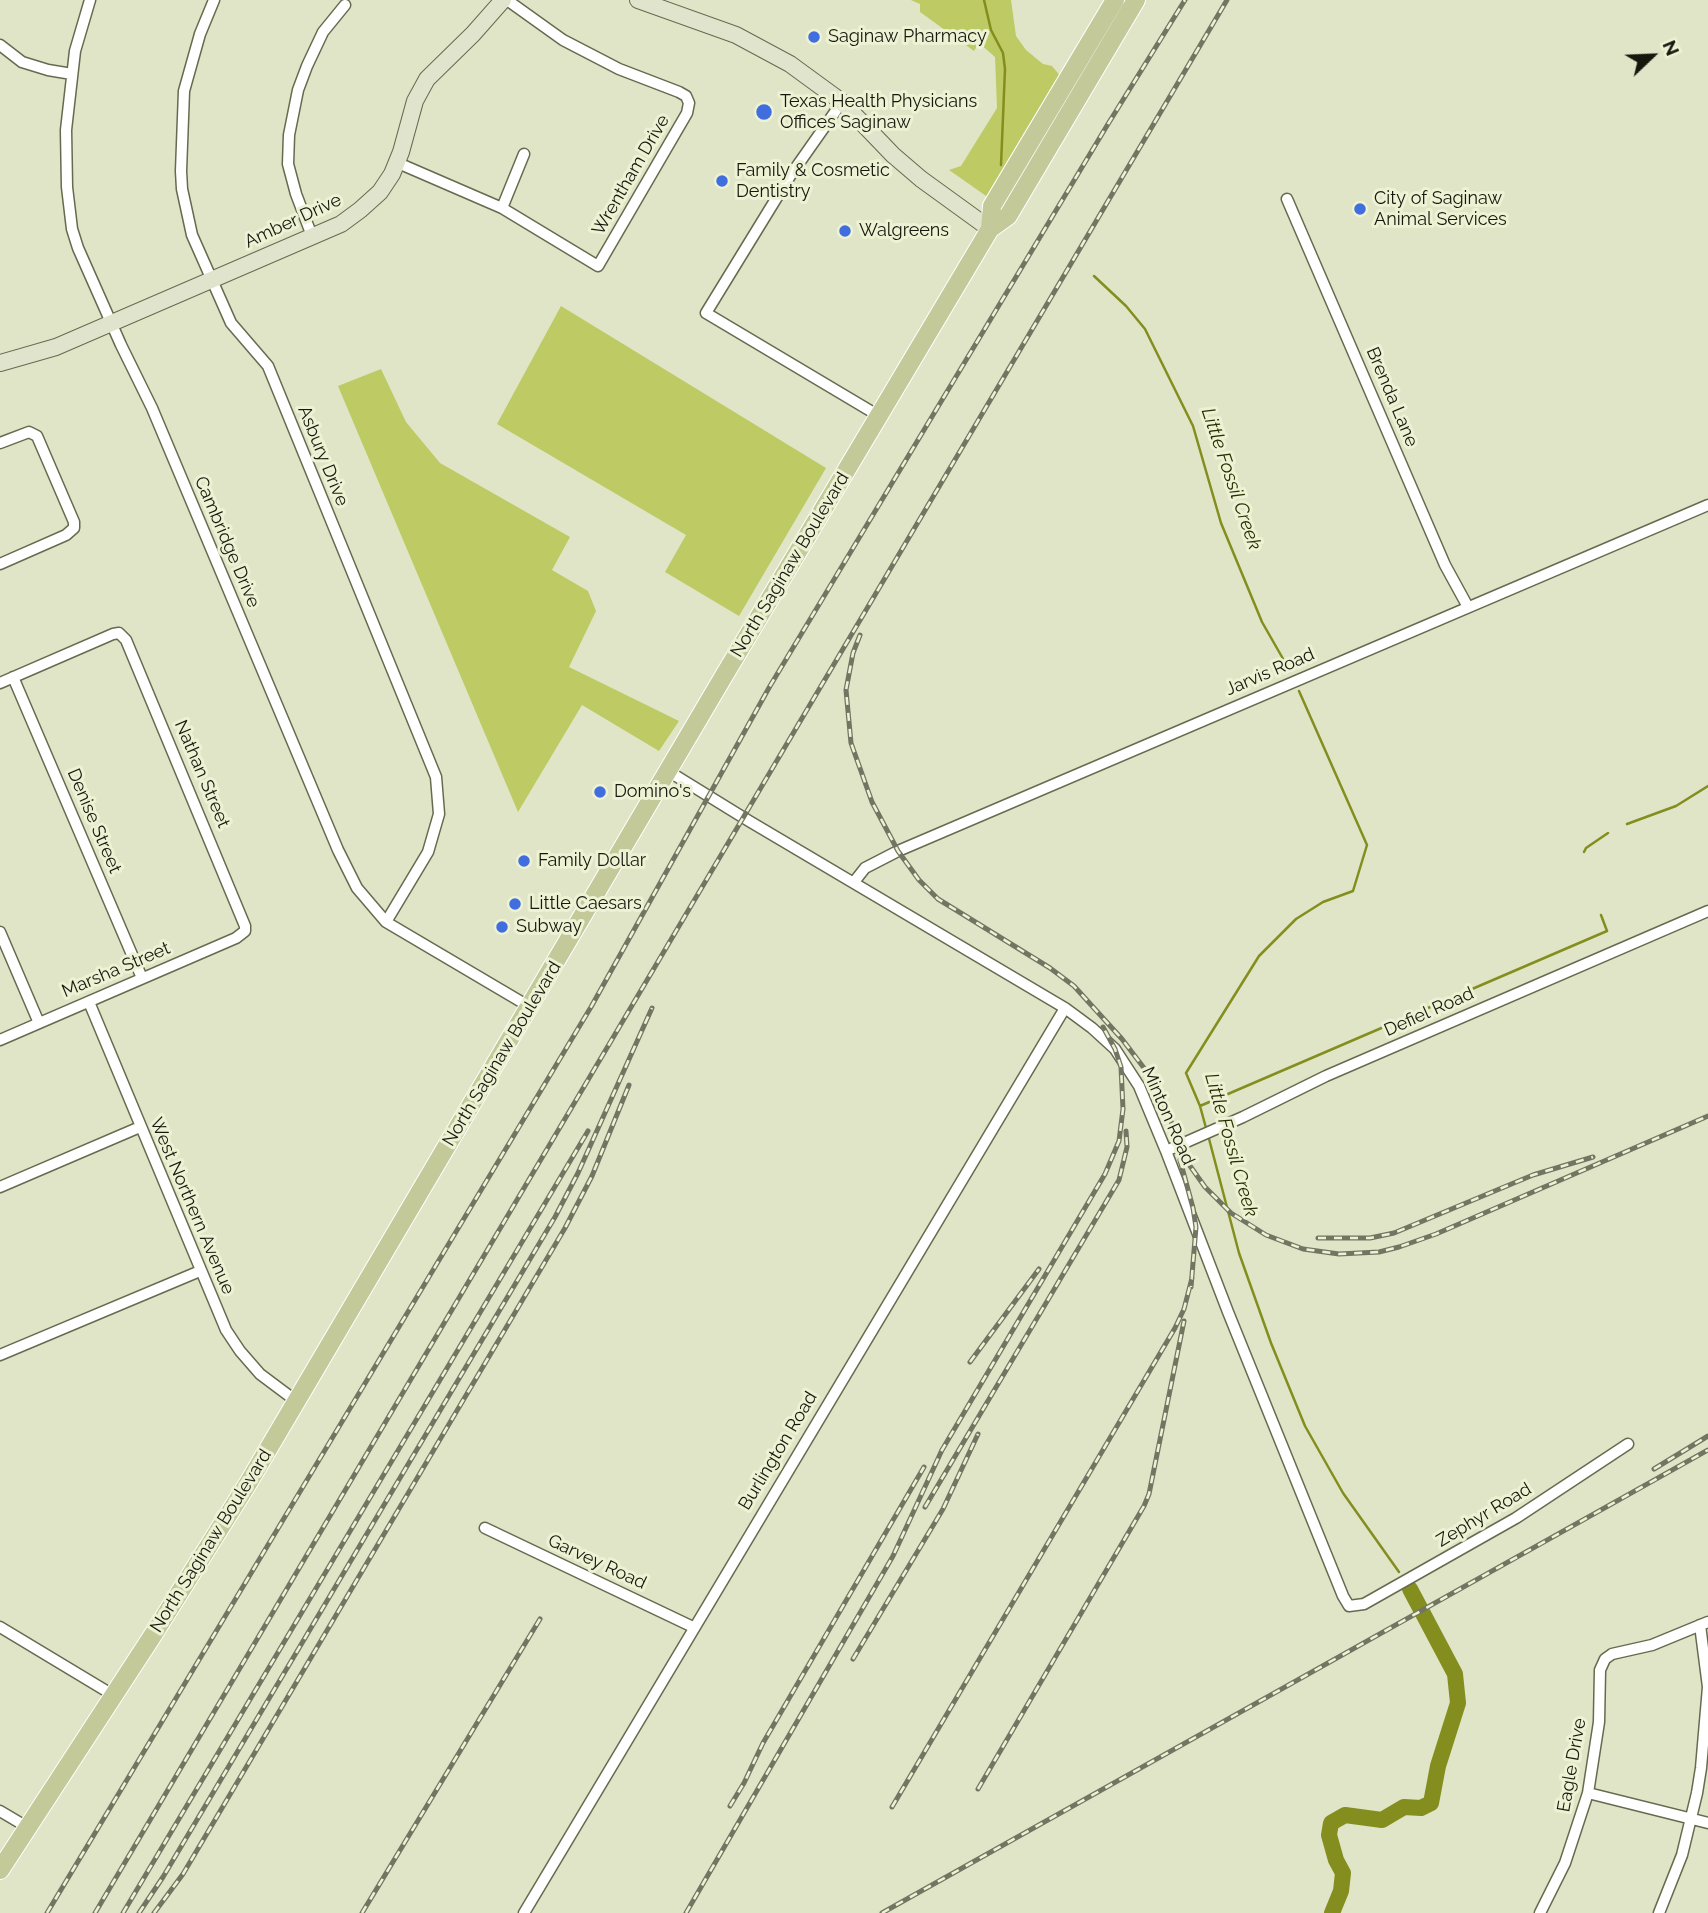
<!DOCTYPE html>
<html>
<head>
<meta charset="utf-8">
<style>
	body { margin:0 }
	#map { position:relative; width:1708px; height:1913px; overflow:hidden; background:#e0e5c7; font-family:Raleway,sans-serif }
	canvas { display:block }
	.north { position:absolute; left:1617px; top:21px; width:70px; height:70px; -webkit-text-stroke:5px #edf2d4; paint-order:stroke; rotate:67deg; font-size:19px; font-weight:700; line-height:28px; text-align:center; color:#16180d }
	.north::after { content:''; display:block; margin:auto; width:24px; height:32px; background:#16180d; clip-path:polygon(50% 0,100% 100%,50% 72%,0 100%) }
</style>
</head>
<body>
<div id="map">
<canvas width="1708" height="1913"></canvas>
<div class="north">N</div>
</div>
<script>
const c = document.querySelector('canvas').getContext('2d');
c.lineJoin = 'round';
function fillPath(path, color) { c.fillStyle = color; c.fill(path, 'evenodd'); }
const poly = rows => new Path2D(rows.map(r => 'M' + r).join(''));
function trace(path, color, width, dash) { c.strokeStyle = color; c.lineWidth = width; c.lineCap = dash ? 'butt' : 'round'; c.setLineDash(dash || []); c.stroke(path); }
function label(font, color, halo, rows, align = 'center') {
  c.font = font + ' Raleway,sans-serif'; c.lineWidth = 6; c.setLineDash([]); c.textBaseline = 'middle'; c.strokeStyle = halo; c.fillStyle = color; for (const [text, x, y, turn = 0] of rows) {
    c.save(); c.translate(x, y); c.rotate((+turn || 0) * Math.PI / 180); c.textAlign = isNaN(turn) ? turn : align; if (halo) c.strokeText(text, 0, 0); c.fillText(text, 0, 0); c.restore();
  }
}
fillPath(poly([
	[911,0,1011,0,1016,36,1026,50,1043,64,1052,66,1062,78,989,198,949,170,961,166,997,108,995,57,979,43,974,51,920,12,920,4],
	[561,306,826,468,739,616,665,572,686,535,497,424],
	[381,369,406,422,440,463,570,537,552,570,588,591,596,611,569,667,679,721,659,751,582,705,518,812,338,386]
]), '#beca64');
trace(poly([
	[984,0,991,30,1003,53,1005,69,1001,165],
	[1094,276,1126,306,1145,329,1193,426,1221,523,1262,622,1290,671],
	[1627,824,1676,806,1708,786],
	[1584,852,1586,848,1608,833],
	[1200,1106,1607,931,1601,915],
	[1206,1128,1200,1106,1186,1073,1259,956,1296,919,1323,902,1353,891,1367,845,1299,691],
	[1208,1135,1239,1253,1271,1343,1305,1426,1343,1493,1399,1572]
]), '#848e1e', 2.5);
trace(poly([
	[1332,1913,1341,1891,1343,1873,1336,1860,1329,1835,1331,1823,1345,1815,1382,1820,1404,1807,1421,1808,1431,1803,1438,1766,1458,1703,1455,1674,1410,1589]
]), '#848e1e', 16);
const street = poly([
	[90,0,75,51,66,130,67,187,72,229,78,248,121,345,152,408,338,850,357,888,386,922,530,1007],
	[214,0,200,34,184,91,181,171,182,189,192,235,231,323,268,366,436,777,439,814,428,852,386,922],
	[0,45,22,62,48,70,72,74],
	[842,102,790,176,706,313,879,416],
	[398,163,502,208,598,266,687,113,689,103,686,96,679,92,619,69,563,40,507,0],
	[1287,199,1445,565,1468,607],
	[502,208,524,154],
	[312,236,296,194,288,164,289,135,298,90,307,66,323,32,345,5],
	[0,443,29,432,37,436,74,522,74,528,66,535,0,564],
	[13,677,142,978],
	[0,683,113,634,119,633,126,640,245,926,245,931,236,938,0,1040],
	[668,771,749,821,1065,1008,1092,1028,1115,1049,1139,1086,1166,1151,1228,1312,1343,1596,1349,1606,1364,1604,1516,1518,1628,1444],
	[854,882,865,868,898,851,1708,505],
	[0,932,39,1023],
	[89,1002,226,1330,240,1351,260,1374,296,1401],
	[1166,1151,1243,1117,1326,1076,1708,911],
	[0,1187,140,1127],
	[0,1355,200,1271],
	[485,1528,693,1627],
	[0,1627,113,1695],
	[1588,1793,1708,1823],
	[0,1811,27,1827],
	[524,1913,1065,1008],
	[1540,1913,1565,1863,1588,1793,1599,1722,1600,1670,1605,1659,1612,1654,1652,1645,1708,1622],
	[1659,1913,1682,1855,1697,1793,1701,1768,1708,1687,1700,1625]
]);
const secondary = poly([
	[638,0,736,35,790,64,842,102,893,155,921,179,990,229],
	[0,363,56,347,341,224,360,210,380,192,392,174,401,152,415,101,427,79,473,34,503,0]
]);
const primary = poly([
	[990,229,992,206,1115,0],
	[0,1870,151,1638,247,1485,722,679,990,229,1008,216,1136,0]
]);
trace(street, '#666a4f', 13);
trace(secondary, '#666a4f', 18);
trace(primary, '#fff', 20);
trace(street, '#fff', 10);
trace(secondary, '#e1e4cc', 16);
trace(primary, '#c4c999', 18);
const rail = poly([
	[860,635,853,653,846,690,851,743,872,802,898,851,919,880,938,899,1050,968,1074,986,1122,1039,1147,1072,1163,1102,1188,1163,1205,1187,1231,1213,1266,1235,1303,1249,1339,1254,1379,1252,1399,1247,1436,1234,1708,1116],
	[1180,1160,1193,1208,1196,1227,1191,1287],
	[1318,1238,1370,1238,1394,1233,1533,1175,1593,1157],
	[970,1362,1039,1269],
	[1654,1469,1708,1436],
	[925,1507,1119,1180,1127,1147,1126,1131],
	[853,1659,943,1509,978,1434],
	[978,1789,1144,1506,1149,1494,1184,1321],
	[730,1806,744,1783,763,1743,924,1467],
	[892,1807,1175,1328,1184,1309,1192,1278],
	[47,1913,591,1007,770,686,1108,124,1185,0],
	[95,1913,1227,0],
	[123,1913,588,1131],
	[139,1913,163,1877,555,1217,578,1173,652,1008],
	[154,1913,183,1874,565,1228,592,1176,629,1085],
	[362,1913,540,1619],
	[686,1913,893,1556,942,1450,1105,1174,1119,1141,1123,1109,1121,1067,1115,1049,1103,1027],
	[882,1913,1708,1450]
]);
trace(rail, '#727561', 5);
trace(rail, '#edf2d4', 2.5, [8]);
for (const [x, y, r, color] of [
	[814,37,7,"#406edf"],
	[764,112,9,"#406edf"],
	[722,181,7,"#406edf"],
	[1360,209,7,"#406edf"],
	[845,231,7,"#406edf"],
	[600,792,7,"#406edf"],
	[524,861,7,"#406edf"],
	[515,904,7,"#406edf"],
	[502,927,7,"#406edf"]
]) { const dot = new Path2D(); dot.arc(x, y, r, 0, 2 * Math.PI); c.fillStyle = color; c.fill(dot); trace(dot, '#edf2d4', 2.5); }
label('18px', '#16180d', '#edf2d4', [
	["Saginaw Pharmacy",828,37],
	["Texas Health Physicians",780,102],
	["Offices Saginaw",780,123],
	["Family & Cosmetic",736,171],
	["Dentistry",736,192],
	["City of Saginaw",1374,199],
	["Animal Services",1374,220],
	["Walgreens",859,231],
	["Domino's",614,792],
	["Family Dollar",538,861],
	["Little Caesars",529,904],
	["Subway",516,927]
], 'left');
label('18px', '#16180d', '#edf2d4', [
	["Wrentham Drive",631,175,-60],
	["Amber Drive",293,221,-25],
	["Brenda Lane",1392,397,67],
	["Asbury Drive",323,456,68],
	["Cambridge Drive",227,542,67],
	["North Saginaw Boulevard",790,565,-59],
	["Jarvis Road",1270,672,-23],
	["Nathan Street",202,774,67],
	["Denise Street",94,821,67],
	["Marsha Street",116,970,-23],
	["Defiel Road",1429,1012,-24],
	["North Saginaw Boulevard",502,1054,-59],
	["Minton Road",1168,1116,66],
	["West Northern Avenue",192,1206,67],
	["Burlington Road",778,1451,-59],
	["Zephyr Road",1484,1515,-31],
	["North Saginaw Boulevard",211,1541,-58],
	["Garvey Road",597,1562,25],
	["Eagle Drive",1572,1765,-80]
]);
label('italic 19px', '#292d00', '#edf2d4', [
	["Little Fossil Creek",1231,479,71],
	["Little Fossil Creek",1231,1145,74]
]);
</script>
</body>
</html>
